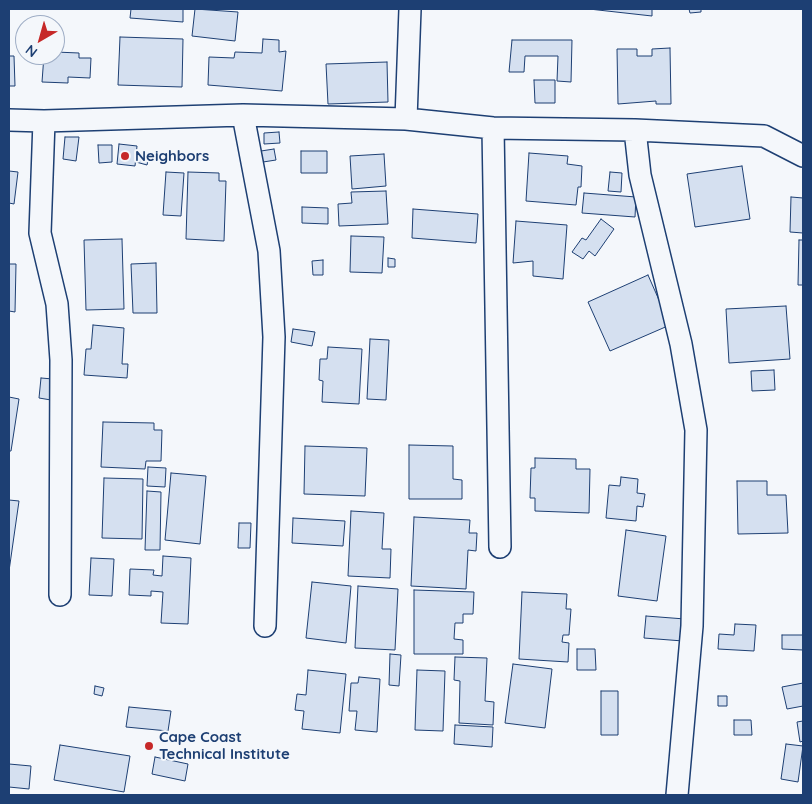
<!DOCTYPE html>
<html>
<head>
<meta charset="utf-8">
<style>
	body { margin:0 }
	#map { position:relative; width:812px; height:804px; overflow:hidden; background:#f4f7fb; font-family:Quicksand,sans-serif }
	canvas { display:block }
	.frame { position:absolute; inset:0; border:10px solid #1d3f73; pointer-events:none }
	.north { position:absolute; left:15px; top:15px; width:50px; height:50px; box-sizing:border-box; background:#f4f7fb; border:1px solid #9eadc5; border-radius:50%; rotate:218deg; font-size:14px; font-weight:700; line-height:20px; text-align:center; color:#1d3f73 }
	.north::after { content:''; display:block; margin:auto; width:18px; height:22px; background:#c62828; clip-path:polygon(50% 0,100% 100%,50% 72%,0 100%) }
</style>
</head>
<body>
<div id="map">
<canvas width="812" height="804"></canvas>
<div class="frame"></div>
<div class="north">N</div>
</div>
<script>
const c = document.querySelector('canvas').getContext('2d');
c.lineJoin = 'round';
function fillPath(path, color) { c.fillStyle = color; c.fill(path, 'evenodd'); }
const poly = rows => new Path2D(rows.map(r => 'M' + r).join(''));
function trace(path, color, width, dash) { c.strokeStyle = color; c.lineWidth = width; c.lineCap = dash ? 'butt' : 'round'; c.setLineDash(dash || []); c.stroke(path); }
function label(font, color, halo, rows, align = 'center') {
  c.font = font + ' Quicksand,sans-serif'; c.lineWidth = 4; c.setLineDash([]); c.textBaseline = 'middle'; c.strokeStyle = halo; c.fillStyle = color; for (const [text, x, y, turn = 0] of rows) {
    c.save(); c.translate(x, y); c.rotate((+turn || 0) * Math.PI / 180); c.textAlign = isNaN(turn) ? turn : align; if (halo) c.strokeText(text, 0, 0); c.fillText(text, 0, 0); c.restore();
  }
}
const building = poly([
	[131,9,183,9,183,22,130,18,131,9],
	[195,9,238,12,235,41,192,36,195,9],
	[589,9,652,9,652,16,589,9],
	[689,9,701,9,701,12,690,13,689,9],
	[120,37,183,39,182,87,118,85,120,37],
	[263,39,279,40,279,52,286,51,282,91,208,85,209,57,234,58,235,52,262,53,263,39],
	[512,40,572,40,571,82,557,81,558,56,525,56,524,72,509,72,512,40],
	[670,48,671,104,656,104,656,101,618,104,617,49,637,49,637,56,652,56,652,49,670,48],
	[55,52,79,53,79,58,91,58,90,78,68,77,68,83,42,82,44,55,55,55,55,52],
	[9,56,14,56,15,86,9,86,9,56],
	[387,62,388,102,328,104,326,64,387,62],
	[534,80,555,80,555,103,535,103,534,80],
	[279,132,280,143,264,144,264,133,279,132],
	[65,137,79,137,76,161,63,159,65,137],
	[119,144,137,146,135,166,117,164,119,144],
	[98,145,112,145,112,162,99,163,98,145],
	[274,149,276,160,263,162,261,151,274,149],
	[301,151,327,151,327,173,301,173,301,151],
	[138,153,149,156,147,165,136,162,138,153],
	[529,153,568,156,567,164,582,166,581,187,578,187,576,205,526,201,529,153],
	[384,154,386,186,352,189,350,156,384,154],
	[9,164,9,171,18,172,14,204,9,203,9,164],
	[742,166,750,219,695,227,687,174,742,166],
	[166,172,184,173,181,216,163,215,166,172],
	[188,172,219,173,219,181,226,181,224,241,186,239,188,172],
	[610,172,622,173,621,192,608,191,610,172],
	[386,191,388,224,339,226,338,204,352,203,351,192,386,191],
	[584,193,636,197,635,217,582,213,584,193],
	[791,197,803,198,803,233,790,232,791,197],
	[302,207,328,208,328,224,302,223,302,207],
	[413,209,478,214,476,243,412,238,413,209],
	[601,219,614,229,595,256,589,251,583,259,572,252,582,238,586,240,601,219],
	[516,221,567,225,563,279,533,276,533,261,513,263,516,221],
	[351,236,384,237,382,273,350,272,351,236],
	[122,239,124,309,86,310,84,240,122,239],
	[799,240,803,240,803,285,798,285,799,240],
	[388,258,395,259,395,267,388,267,388,258],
	[323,260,323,275,313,275,312,261,323,260],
	[156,263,157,313,133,313,131,264,156,263],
	[9,264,16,264,15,312,9,311,9,264],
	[648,275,670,325,610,351,588,302,648,275],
	[786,306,790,359,729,363,726,309,786,306],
	[93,325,124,328,122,364,128,364,127,378,84,375,86,349,91,349,93,325],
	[293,329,315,332,312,346,291,342,293,329],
	[370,339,389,340,386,400,367,399,370,339],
	[328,347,362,349,359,404,322,402,323,381,319,380,320,359,327,359,328,347],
	[774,370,775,390,752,391,751,371,774,370],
	[41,378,53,379,51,400,39,398,41,378],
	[9,397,19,399,11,451,9,451,9,397],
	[103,422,154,423,154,430,162,430,161,461,146,461,145,469,101,467,103,422],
	[409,445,453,446,453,479,462,480,462,499,409,499,409,445],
	[305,446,367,448,365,496,304,494,305,446],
	[535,458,576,459,576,469,590,469,589,513,535,511,535,498,530,498,531,468,535,468,535,458],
	[148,467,166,468,165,487,147,486,148,467],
	[171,473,206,476,200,544,165,540,171,473],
	[621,477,638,479,637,493,645,494,643,507,637,506,636,521,606,518,609,485,620,486,621,477],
	[104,478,143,479,142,539,102,538,104,478],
	[737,481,767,481,767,495,786,495,788,533,738,534,737,481],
	[147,491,161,492,160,550,145,550,147,491],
	[9,500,19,501,9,571,9,500],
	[351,511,384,513,382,549,391,549,390,578,348,576,351,511],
	[414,517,470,520,469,533,477,533,476,551,468,550,466,589,411,586,414,517],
	[293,518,345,521,343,546,292,543,293,518],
	[239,523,251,523,250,548,238,548,239,523],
	[626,530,666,536,657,601,618,596,626,530],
	[163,556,191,558,188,624,161,623,163,592,151,591,151,596,129,595,130,569,154,570,153,575,162,576,163,556],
	[91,558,114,559,112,596,89,595,91,558],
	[312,582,351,586,346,643,306,638,312,582],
	[358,586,398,589,395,650,355,648,358,586],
	[414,590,474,592,473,614,463,614,463,623,455,623,454,639,463,640,463,654,414,654,414,590],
	[522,592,567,594,566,609,571,609,569,635,563,635,562,642,569,643,568,662,519,659,522,592],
	[646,616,685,619,683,641,644,638,646,616],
	[735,624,756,625,754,651,718,649,719,634,734,635,735,624],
	[782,635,803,635,803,650,782,649,782,635],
	[577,649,595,649,596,670,577,670,577,649],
	[390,654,401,655,399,686,389,685,390,654],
	[455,657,487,658,485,701,494,702,493,725,459,723,460,681,454,680,455,657],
	[513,664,552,669,545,728,505,723,513,664],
	[308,670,346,674,340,733,302,729,304,711,295,710,297,694,306,695,308,670],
	[417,670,445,671,443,731,415,730,417,670],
	[359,677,380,679,377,732,355,730,357,711,349,711,351,683,358,683,359,677],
	[803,683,803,706,787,709,782,687,803,683],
	[95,686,104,688,102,696,94,694,95,686],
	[601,691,618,691,618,735,601,735,601,691],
	[718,696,727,696,727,706,718,706,718,696],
	[129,707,171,711,168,731,126,727,129,707],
	[734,720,751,720,752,735,734,735,734,720],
	[803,721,803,741,800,742,797,722,803,721],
	[455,725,493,727,492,747,454,744,455,725],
	[786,744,803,746,798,782,781,779,786,744],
	[60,745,130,756,124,792,54,780,60,745],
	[155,757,188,764,185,781,152,774,155,757],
	[9,764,31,766,29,789,9,787,9,764]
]);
fillPath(building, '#d5e0f0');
trace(building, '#1d3f73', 1);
const minor = poly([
	[243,115,269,251,274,337,265,626],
	[406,119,410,9],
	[9,120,44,121,243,115,406,119,493,128,635,130,764,136,803,156],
	[44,121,40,233,57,304,61,360,60,595],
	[493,128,500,547],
	[635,130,640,175,681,344,696,430,692,626,677,795]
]);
trace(minor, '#1d3f73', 24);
trace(minor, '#f4f7fb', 21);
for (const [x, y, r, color] of [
	[125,156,5,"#c62828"],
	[149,746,5,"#c62828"]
]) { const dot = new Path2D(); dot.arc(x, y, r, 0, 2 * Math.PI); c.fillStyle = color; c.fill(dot); trace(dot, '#f4f7fb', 2); }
label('bold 15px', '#1d3f73', '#f4f7fb', [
	["Neighbors",135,156],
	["Cape Coast",159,737],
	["Technical Institute",159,754]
], 'left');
</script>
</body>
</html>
